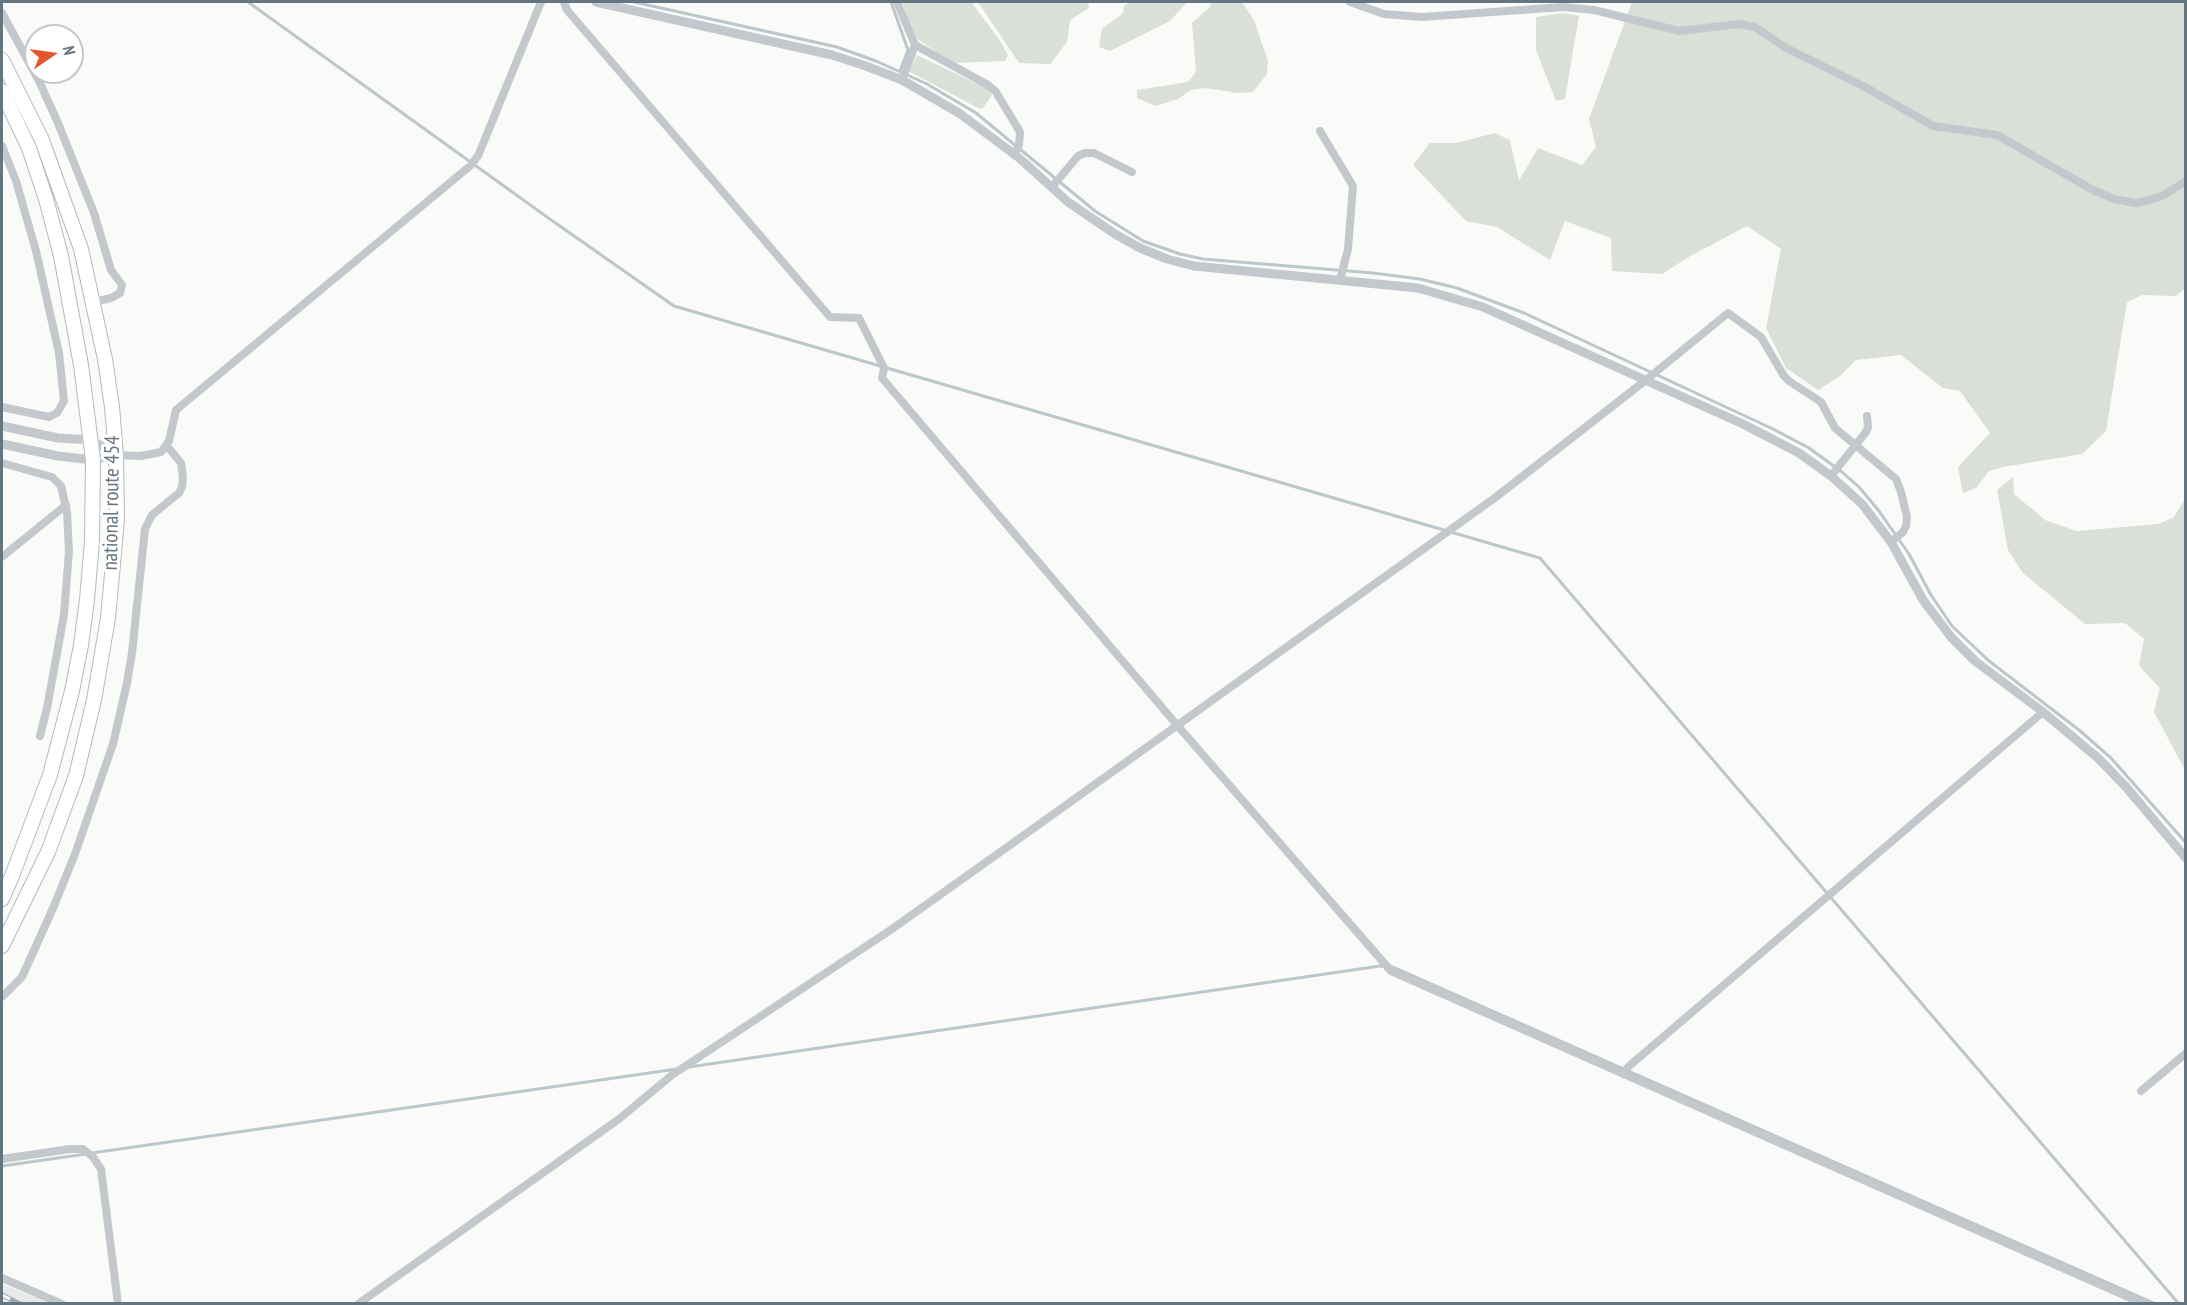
<!DOCTYPE html>
<html>
<head>
<meta charset="utf-8">
<style>
	body { margin:0 }
	#map { position:relative; width:2187px; height:1305px; overflow:hidden; background:#fafaf8; font-family:"PT Sans Narrow",sans-serif }
	canvas { display:block }
	.frame { position:absolute; inset:0; border:3px solid #657683; pointer-events:none }
	.north { position:absolute; left:24px; top:24px; width:60px; height:60px; box-sizing:border-box; background:#fff; border:2px solid #c1c8cd; border-radius:50%; rotate:77deg; font-size:16px; font-weight:700; line-height:24px; text-align:center; color:#657683 }
	.north::after { content:''; display:block; margin:auto; width:21px; height:27px; background:#e4572e; clip-path:polygon(50% 0,100% 100%,50% 72%,0 100%) }
</style>
</head>
<body>
<div id="map">
<canvas width="2187" height="1305"></canvas>
<div class="frame"></div>
<div class="north">N</div>
</div>
<script>
const c = document.querySelector('canvas').getContext('2d');
c.lineJoin = 'round';
function fillPath(path, color) { c.fillStyle = color; c.fill(path, 'evenodd'); }
const poly = rows => new Path2D(rows.map(r => 'M' + r).join(''));
function trace(path, color, width, dash) { c.strokeStyle = color; c.lineWidth = width; c.lineCap = dash ? 'butt' : 'round'; c.setLineDash(dash || []); c.stroke(path); }
function label(font, color, halo, rows, align = 'center') {
  c.font = font + ' "PT Sans Narrow",sans-serif'; c.lineWidth = 6; c.setLineDash([]); c.textBaseline = 'middle'; c.strokeStyle = halo; c.fillStyle = color; for (const [text, x, y, turn = 0] of rows) {
    c.save(); c.translate(x, y); c.rotate((+turn || 0) * Math.PI / 180); c.textAlign = isNaN(turn) ? turn : align; if (halo) c.strokeText(text, 0, 0); c.fillText(text, 0, 0); c.restore();
  }
}
fillPath(poly([
	[2,1284,50,1303,2,1303]
]), '#e8e9e9');
fillPath(poly([
	[902,2,971,2,999,39,1008,55,1005,61,952,63,916,38],
	[978,2,1088,2,1089,8,1070,20,1067,42,1050,64,1019,63],
	[1130,2,1187,2,1170,21,1110,51,1099,47,1102,29,1123,13,1124,6],
	[1211,2,1242,2,1254,20,1268,61,1267,74,1253,92,1237,93,1205,88,1191,90,1178,99,1155,106,1137,98,1137,90,1188,82,1196,72,1192,23,1210,7],
	[1632,2,2185,2,2185,288,2176,296,2142,295,2127,302,2106,431,2082,454,2003,467,1989,471,1976,488,1963,493,1958,467,1990,433,1960,391,1943,388,1901,355,1856,360,1840,376,1818,390,1786,368,1766,328,1781,249,1747,226,1692,255,1662,274,1612,271,1611,238,1565,221,1550,260,1497,227,1466,221,1413,165,1430,143,1456,143,1495,133,1510,140,1519,181,1538,148,1582,165,1596,147,1589,119],
	[1564,13,1579,16,1565,99,1556,101,1536,50,1536,17],
	[917,55,988,89,992,95,983,108,980,109,910,72,910,70],
	[2013,477,2014,494,2045,520,2077,531,2159,524,2174,517,2185,499,2185,770,2154,712,2160,688,2139,666,2144,639,2125,623,2085,624,2023,573,2008,550,1997,490]
]), '#dadfd7');
trace(poly([
	[248,2,547,217,674,306,1540,558,2179,1304],
	[634,2,837,47,876,61,927,84,976,113,1095,211,1143,241,1180,254,1203,259,1373,273,1420,279,1457,288,1524,313,1773,429,1809,448,1842,472,1859,487,1879,511,1909,554,1931,595,1952,626,1989,661,2079,730,2111,758,2186,843],
	[891,2,908,50,900,71],
	[689,1067,1380,966,1393,967,2156,1304],
	[92,1153,677,1069],
	[2,1166,86,1154]
]), '#bbc7cb', 3);
const trunk = poly([
	[2,60,42,140,81,249,105,359,112,407,116,455,117,519,108,618,94,700,76,776,48,852,2,946],
	[2,91,29,148,46,199,61,256,81,365,93,460,92,541,87,600,81,645,72,691,50,775,12,876,2,899]
]);
trace(trunk, '#b4b9bd', 16);
trace(poly([
	[564,2,567,10,830,317,859,318,884,368,882,378,1177,725,1391,971,2144,1304],
	[897,2,915,45,902,80],
	[1350,2,1384,14,1422,17,1563,7,1594,10,1679,31,1739,24,1755,27,1786,48,1863,86,1933,126,1997,135,2091,189,2114,199,2135,203,2150,200,2164,195,2186,181],
	[2,13,39,81,58,123,94,213,111,270,122,285,120,293,111,298,94,302],
	[915,45,988,85,996,92,1020,132,1019,145,1014,155],
	[1320,131,1353,186,1348,249,1340,280],
	[2,146,16,181,36,251,59,353,64,401,57,413,49,417,2,407],
	[1052,187,1078,156,1085,153,1094,153,1132,172],
	[93,460,116,455,141,456,161,452,169,441,176,410,470,166,478,156,541,2],
	[2,463,52,477,61,486,67,512,69,551,64,615,47,708,40,736],
	[1831,476,1866,432,1868,427,1867,416],
	[2,557,66,505],
	[2,997,22,977,54,906,75,854,113,744,127,683,132,653,145,529,152,515,179,493,182,487,183,477,181,463,167,446],
	[1623,1074,1628,1067,2043,712],
	[2141,1091,2186,1053],
	[2,1159,70,1149,83,1149,93,1157,101,1169,118,1304],
	[2,1278,62,1304],
	[358,1304,619,1119,672,1075,892,929,1034,828,1496,497,1646,380,1728,313,1761,337,1784,376,1789,381,1821,402,1835,428,1896,479,1901,492,1907,517,1906,526,1903,532,1891,542]
]), '#c3c8cc', 8);
trace(poly([
	[596,2,832,55,863,65,902,80,959,113,1018,157,1068,202,1115,234,1140,248,1167,259,1194,266,1418,288,1483,307,1743,424,1799,453,1831,476,1862,504,1891,542,1923,600,1951,637,1975,661,2043,712,2098,758,2126,787,2186,858],
	[2,426,58,438,92,440,116,455],
	[2,444,58,456,93,460]
]), '#c3c8cc', 9);
trace(trunk, '#fff', 14);
const rail = poly([
	[2,1295,20,1304]
]);
trace(rail, '#a2aab0', 5);
trace(rail, '#fff', 3, [9]);
label('21px', '#657683', '#fff', [
	["national route 454",112,503,-89]
]);
</script>
</body>
</html>
